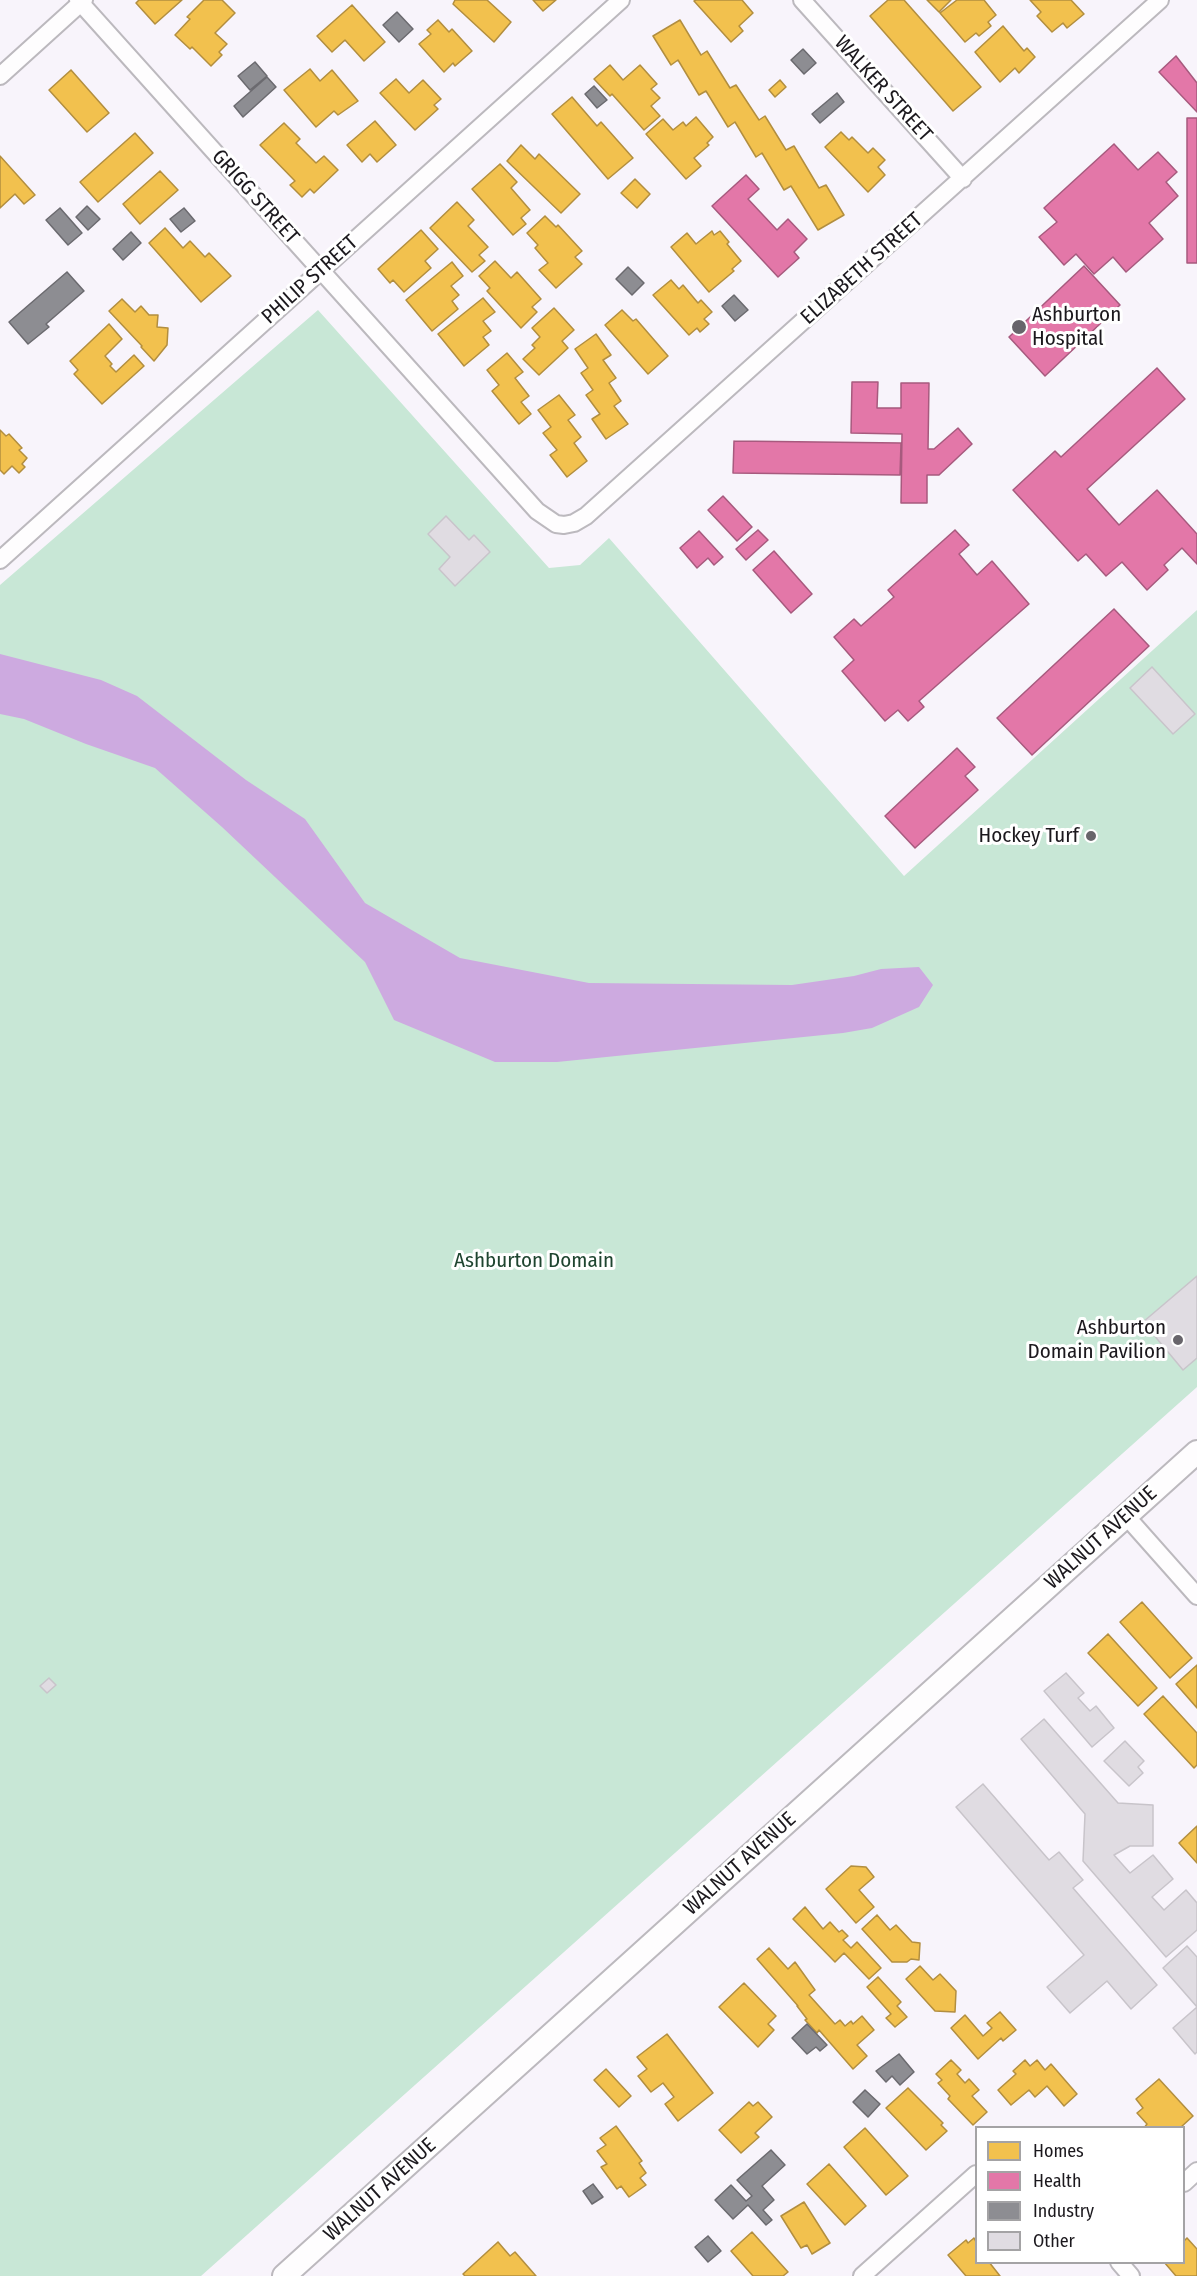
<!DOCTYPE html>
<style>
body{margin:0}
#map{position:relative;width:1197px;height:2276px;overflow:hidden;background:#f8f4fb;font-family:"Fira Sans Condensed",sans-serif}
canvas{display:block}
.legend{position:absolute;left:975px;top:2126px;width:210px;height:138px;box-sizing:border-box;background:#fff;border:2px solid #a4a3a5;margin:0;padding:8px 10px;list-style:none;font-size:18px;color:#1b181d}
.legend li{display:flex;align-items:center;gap:12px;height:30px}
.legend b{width:30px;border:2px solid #a4a3a5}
</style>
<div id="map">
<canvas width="1197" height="2276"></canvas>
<ul class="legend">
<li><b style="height:16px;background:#f2c14e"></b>Homes</li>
<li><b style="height:16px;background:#e377a8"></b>Health</li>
<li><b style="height:16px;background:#8d8d92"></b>Industry</li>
<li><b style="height:16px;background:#e0dce2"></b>Other</li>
</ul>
</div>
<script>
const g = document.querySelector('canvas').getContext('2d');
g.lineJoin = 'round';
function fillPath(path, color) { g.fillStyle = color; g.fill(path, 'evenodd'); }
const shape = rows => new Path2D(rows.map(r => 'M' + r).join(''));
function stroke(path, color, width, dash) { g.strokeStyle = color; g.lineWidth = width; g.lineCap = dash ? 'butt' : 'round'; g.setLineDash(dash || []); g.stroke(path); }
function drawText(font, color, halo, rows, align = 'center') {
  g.font = font + ' "Fira Sans Condensed",sans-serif'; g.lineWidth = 6; g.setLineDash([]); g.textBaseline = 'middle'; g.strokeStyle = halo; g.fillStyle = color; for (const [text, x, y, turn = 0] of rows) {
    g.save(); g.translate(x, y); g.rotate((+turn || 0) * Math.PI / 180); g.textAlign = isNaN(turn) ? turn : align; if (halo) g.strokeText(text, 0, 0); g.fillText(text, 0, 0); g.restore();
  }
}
const green = shape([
 [318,310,549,568,580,565,609,538,904,876,1197,610,1197,1387,201,2276,0,2276,0,585]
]);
const water = shape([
 [0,654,101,680,137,696,246,780,305,819,365,903,460,958,589,983,792,985,854,976,881,969,919,967,933,985,919,1007,872,1028,843,1033,557,1062,495,1062,394,1020,365,962,222,827,155,768,86,744,24,719,0,714]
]);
const homes = shape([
 [139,0,182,0,155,24,136,3,139,0],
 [204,0,222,0,235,13,215,33,227,44,219,52,222,55,211,66,192,47,190,49,175,35,190,19,187,17,204,0],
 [455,0,487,0,511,22,494,42,453,4,455,0],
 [533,0,556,0,543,11,533,0],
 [696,0,742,0,753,13,739,26,743,31,731,42,694,1,696,0],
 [888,0,904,0,981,87,953,111,870,16,888,0],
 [927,0,951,0,939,12,927,0],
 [957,0,984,0,996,15,988,22,991,26,979,36,976,33,965,42,940,13,957,0],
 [1030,0,1071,0,1084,14,1067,28,1063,23,1052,32,1037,16,1041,12,1030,0],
 [352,5,385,42,364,61,345,40,332,52,317,36,352,5],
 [438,20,449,32,452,29,472,51,455,66,453,63,444,72,419,44,431,34,427,30,438,20],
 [680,20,701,55,707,51,730,88,736,85,759,120,765,116,786,150,794,146,819,188,826,185,844,215,818,230,791,186,784,190,762,153,756,157,735,122,728,127,706,91,699,95,678,60,671,65,653,36,680,20],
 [1003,26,1024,51,1027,48,1035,57,1019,73,1015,68,1000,82,975,52,1003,26],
 [610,65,623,80,640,65,657,84,651,89,660,98,651,106,660,116,644,130,612,94,610,96,594,79,610,65],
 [310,69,320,81,332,70,358,101,338,115,334,111,316,127,284,90,310,69],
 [71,70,109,113,87,132,49,90,71,70],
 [396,79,409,93,423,80,441,99,434,105,438,109,415,130,380,93,396,79],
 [780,80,786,87,775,97,769,90,780,80],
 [572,97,597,126,601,122,633,158,608,179,552,114,572,97],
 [696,117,713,137,707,143,709,145,694,158,701,166,686,179,646,134,663,119,673,130,683,122,686,126,696,117],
 [375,121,396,145,377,162,370,154,362,162,347,145,375,121],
 [284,123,300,139,296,143,316,163,324,156,338,170,314,193,310,189,302,197,290,185,295,181,260,145,284,123],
 [841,132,849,140,852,137,868,153,873,148,885,160,878,167,885,175,868,192,825,147,841,132],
 [135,133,153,153,98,202,80,182,135,133],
 [521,145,535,159,539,154,580,194,561,213,507,161,521,145],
 [0,156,35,195,24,204,15,194,0,208,0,156],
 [500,164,517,182,511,188,530,210,521,218,526,224,513,235,472,189,500,164],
 [160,171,178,190,140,224,123,204,160,171],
 [635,179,650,194,637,208,621,193,635,179],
 [457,202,474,220,468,226,488,247,479,255,485,261,472,272,430,228,457,202],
 [545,216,556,227,558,225,582,251,575,257,582,264,556,288,539,270,548,263,535,248,538,245,527,233,545,216],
 [165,228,183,248,190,241,205,257,209,253,231,276,201,302,149,243,165,228],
 [421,230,438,249,425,261,431,268,404,292,393,280,390,283,378,269,421,230],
 [712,231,714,235,720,231,729,242,727,244,741,261,732,269,734,271,709,292,671,247,687,233,696,244,712,231],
 [495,261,511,278,517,272,541,299,532,307,537,312,521,328,487,291,490,288,479,276,495,261],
 [452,262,463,276,451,286,459,295,452,301,458,309,432,331,406,300,452,262],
 [671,280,679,289,683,285,698,303,701,300,712,312,704,319,709,324,700,332,697,328,689,335,653,295,671,280],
 [483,298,495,312,483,321,491,331,483,337,489,345,464,366,438,334,483,298],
 [122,299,135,312,141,306,149,315,158,315,157,327,168,328,167,345,154,361,141,347,142,346,109,311,122,299],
 [554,308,574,330,562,341,568,348,539,375,523,359,535,348,532,345,540,337,532,328,554,308],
 [622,310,633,321,636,319,668,356,648,374,605,325,622,310],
 [109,324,122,339,105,356,112,364,110,366,116,372,134,355,144,366,102,404,74,374,78,370,70,361,109,324],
 [596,334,611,355,603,360,616,378,609,383,621,401,614,406,628,424,606,439,592,419,600,414,586,395,593,390,581,373,588,368,575,349,596,334],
 [507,353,523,372,515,378,529,396,521,402,531,414,519,424,492,391,499,385,487,370,507,353],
 [559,395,575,415,568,420,581,437,574,443,587,461,567,477,550,455,557,450,543,433,551,427,538,410,559,395],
 [0,430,6,436,9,434,22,448,19,450,27,458,22,464,25,467,19,473,12,466,4,474,0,470,0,430],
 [1142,1602,1192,1658,1170,1678,1120,1622,1142,1602],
 [1108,1634,1157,1688,1138,1706,1088,1653,1108,1634],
 [1197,1665,1197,1708,1176,1684,1197,1665],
 [1163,1696,1197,1733,1197,1765,1194,1768,1144,1714,1163,1696],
 [1197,1826,1197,1863,1179,1843,1197,1826],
 [851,1866,866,1867,874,1877,859,1890,874,1907,856,1923,826,1889,851,1866],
 [805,1907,823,1929,830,1922,839,1932,842,1930,848,1936,843,1940,851,1948,857,1942,881,1968,869,1979,844,1953,835,1962,793,1919,805,1907],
 [877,1915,890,1930,896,1925,912,1942,920,1943,919,1960,911,1959,907,1962,892,1962,862,1929,877,1915],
 [769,1948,788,1969,795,1962,815,1990,809,1995,835,2024,840,2020,845,2026,851,2021,853,2024,862,2016,874,2030,857,2045,867,2056,853,2069,819,2030,817,2033,805,2020,807,2019,797,2006,798,2006,757,1959,769,1948],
 [920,1966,933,1980,940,1974,956,1991,955,2012,935,2011,906,1979,920,1966],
 [878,1977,901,2002,897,2006,907,2017,895,2027,886,2018,891,2014,867,1987,878,1977],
 [744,1983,776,2016,768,2024,774,2030,758,2047,719,2007,744,1983],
 [1000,2012,1016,2030,1003,2041,1001,2038,978,2059,951,2028,965,2015,983,2036,992,2028,987,2023,1000,2012],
 [667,2034,713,2093,678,2121,665,2104,674,2097,663,2083,651,2092,638,2076,647,2069,637,2057,667,2034],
 [951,2060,961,2070,957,2074,965,2083,969,2079,979,2090,972,2096,987,2112,973,2125,948,2099,950,2096,938,2083,942,2080,936,2074,951,2060],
 [1025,2060,1030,2066,1037,2060,1045,2070,1051,2064,1077,2094,1064,2106,1047,2086,1035,2097,1029,2090,1011,2105,998,2090,1016,2074,1013,2071,1025,2060],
 [606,2069,631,2096,619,2107,594,2080,606,2069],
 [1159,2079,1193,2116,1180,2128,1144,2128,1147,2124,1137,2113,1143,2108,1136,2099,1159,2079],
 [908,2088,943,2123,941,2125,947,2131,926,2150,886,2108,908,2088],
 [749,2102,753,2106,758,2102,772,2117,755,2133,759,2137,741,2153,719,2130,749,2102],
 [616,2126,642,2161,639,2163,646,2173,640,2178,646,2185,629,2197,621,2186,617,2189,601,2167,607,2164,597,2151,606,2145,600,2138,616,2126],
 [865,2128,908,2176,886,2195,844,2147,865,2128],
 [829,2164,866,2206,845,2225,807,2184,829,2164],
 [804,2202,830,2243,812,2254,807,2245,801,2248,781,2216,804,2202],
 [752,2232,788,2272,783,2276,753,2276,731,2251,752,2232],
 [974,2238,976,2242,976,2262,989,2262,1000,2276,966,2276,948,2255,966,2240,968,2243,974,2238],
 [1187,2238,1197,2249,1197,2276,1176,2276,1164,2262,1184,2262,1184,2241,1187,2238],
 [498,2242,510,2256,515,2252,536,2276,465,2276,463,2274,498,2242]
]);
const health = shape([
 [1176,56,1197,83,1197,112,1159,72,1176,56],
 [1187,118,1197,118,1197,263,1187,263,1187,118],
 [1114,144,1138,170,1158,152,1177,172,1166,182,1178,196,1149,223,1163,239,1126,272,1113,257,1094,274,1076,254,1064,265,1039,237,1057,222,1044,208,1114,144],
 [746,175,759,189,748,199,777,230,788,219,807,239,794,252,799,258,778,277,712,206,746,175],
 [1084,266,1120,305,1045,376,1009,337,1084,266],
 [1157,368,1185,399,1087,489,1119,525,1157,490,1197,534,1197,564,1182,548,1164,565,1168,570,1147,590,1122,562,1106,576,1086,554,1078,561,1013,490,1055,451,1061,457,1157,368],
 [852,382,878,382,877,408,901,408,901,383,929,383,928,449,934,449,958,428,972,444,939,475,927,475,927,503,901,503,902,434,851,433,852,382],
 [734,441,901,443,900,475,733,473,734,441],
 [723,496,752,527,737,541,708,510,723,496],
 [758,530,768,540,746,560,736,549,758,530],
 [955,530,969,545,959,554,977,575,992,561,1029,604,919,701,924,707,908,721,898,710,885,721,842,671,854,660,834,637,854,619,861,626,894,597,888,590,955,530],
 [699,531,723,557,714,565,708,558,697,568,680,548,699,531],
 [774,551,812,594,791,613,753,570,774,551],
 [1114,609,1149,646,1032,755,997,718,1114,609],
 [957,748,975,767,965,776,978,790,915,848,885,816,957,748]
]);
const industry = shape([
 [397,12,413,29,399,42,383,25,397,12],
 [803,49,816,63,804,74,791,60,803,49],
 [255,62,267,76,250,90,238,76,255,62],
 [267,77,276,87,243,117,234,106,267,77],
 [594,86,607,100,597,108,585,94,594,86],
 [837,93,844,102,820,123,812,114,837,93],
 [87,206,100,219,88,230,76,217,87,206],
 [60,208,82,233,68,245,46,220,60,208],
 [184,208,195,221,181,232,170,219,184,208],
 [131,232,141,243,123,260,113,249,131,232],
 [628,267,644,283,632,295,616,279,628,267],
 [67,272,84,291,46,324,49,327,28,344,9,322,67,272],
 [734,295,748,310,735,321,722,306,734,295],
 [807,2024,827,2045,820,2051,816,2047,807,2054,792,2038,807,2024],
 [899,2054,914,2072,900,2085,892,2076,886,2082,876,2071,899,2054],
 [865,2090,880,2104,868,2117,853,2102,865,2090],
 [771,2150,785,2165,762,2186,774,2200,763,2210,772,2220,766,2225,748,2205,733,2219,715,2200,731,2185,746,2201,752,2196,737,2180,771,2150],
 [593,2184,603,2197,592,2204,583,2191,593,2184],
 [708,2236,721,2251,708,2262,695,2247,708,2236]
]);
const building = shape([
 [446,516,469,540,474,535,490,552,455,586,439,569,450,557,428,534,446,516],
 [1152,667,1195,714,1173,734,1130,688,1152,667],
 [1197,1276,1197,1358,1183,1370,1143,1322,1197,1276],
 [1066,1673,1084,1693,1078,1698,1090,1711,1096,1706,1114,1728,1092,1747,1044,1691,1066,1673],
 [49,1678,56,1685,47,1693,40,1686,49,1678],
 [1044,1719,1118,1803,1153,1805,1153,1846,1130,1846,1114,1855,1130,1873,1153,1855,1173,1879,1152,1897,1164,1910,1186,1890,1197,1903,1197,1930,1166,1957,1083,1861,1085,1814,1021,1739,1044,1719],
 [1125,1741,1144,1761,1138,1767,1143,1773,1129,1786,1104,1761,1125,1741],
 [983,1784,1049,1860,1059,1852,1083,1880,1073,1888,1157,1985,1131,2009,1107,1981,1070,2013,1047,1987,1084,1955,956,1807,983,1784],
 [1187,1946,1197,1957,1197,2007,1163,1968,1187,1946],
 [1197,2007,1197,2052,1195,2054,1173,2028,1197,2007]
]);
const street = shape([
 [78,0,537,511,556,524,564,525,574,523,586,516,1160,0],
 [802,0,963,179],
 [0,76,84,0],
 [0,560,621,0],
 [1126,1516,1197,1596],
 [1184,2183,1197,2171],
 [1119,2262,1131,2276],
 [862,2276,976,2174]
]);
const secondary = shape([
 [284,2276,1197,1452]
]);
const markers = [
 [1019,327,8,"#68656b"],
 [1091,836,6,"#68656b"],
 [1178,1340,6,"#68656b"]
];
const streetNames = [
 ["WALKER STREET",883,89,48],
 ["GRIGG STREET",255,197,48],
 ["ELIZABETH STREET",862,269,-42],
 ["PHILIP STREET",310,280,-42],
 ["WALNUT AVENUE",1101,1538,-42],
 ["WALNUT AVENUE",740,1864,-42],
 ["WALNUT AVENUE",380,2190,-42]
];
const poiNames = [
 ["Ashburton",1032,315,"left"],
 ["Hospital",1032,339,"left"],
 ["Hockey Turf",1079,836],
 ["Ashburton",1166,1328],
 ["Domain Pavilion",1166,1352]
];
const parkNames = [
 ["Ashburton Domain",534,1261]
];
fillPath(green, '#c8e7d6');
fillPath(water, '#cdaae0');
fillPath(homes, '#f2c14e');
stroke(homes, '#b28e3f', 1.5);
fillPath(health, '#e377a8');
stroke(health, '#a75a7e', 1.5);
fillPath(industry, '#8d8d92');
stroke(industry, '#6b6a6f', 1.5);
fillPath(building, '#e0dce2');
stroke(building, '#c8c4ca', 1.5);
stroke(street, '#bcb9be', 20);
stroke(secondary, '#bcb9be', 26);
stroke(street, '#fefdfe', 16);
stroke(secondary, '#fefdfe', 22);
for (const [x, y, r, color] of markers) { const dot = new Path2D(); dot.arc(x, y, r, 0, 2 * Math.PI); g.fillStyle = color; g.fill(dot); stroke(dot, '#fff', 2); }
drawText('21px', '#1b181d', '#fff', streetNames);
drawText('21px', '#1b181d', '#fff', poiNames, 'right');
drawText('21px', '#1f4530', '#fff', parkNames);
</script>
